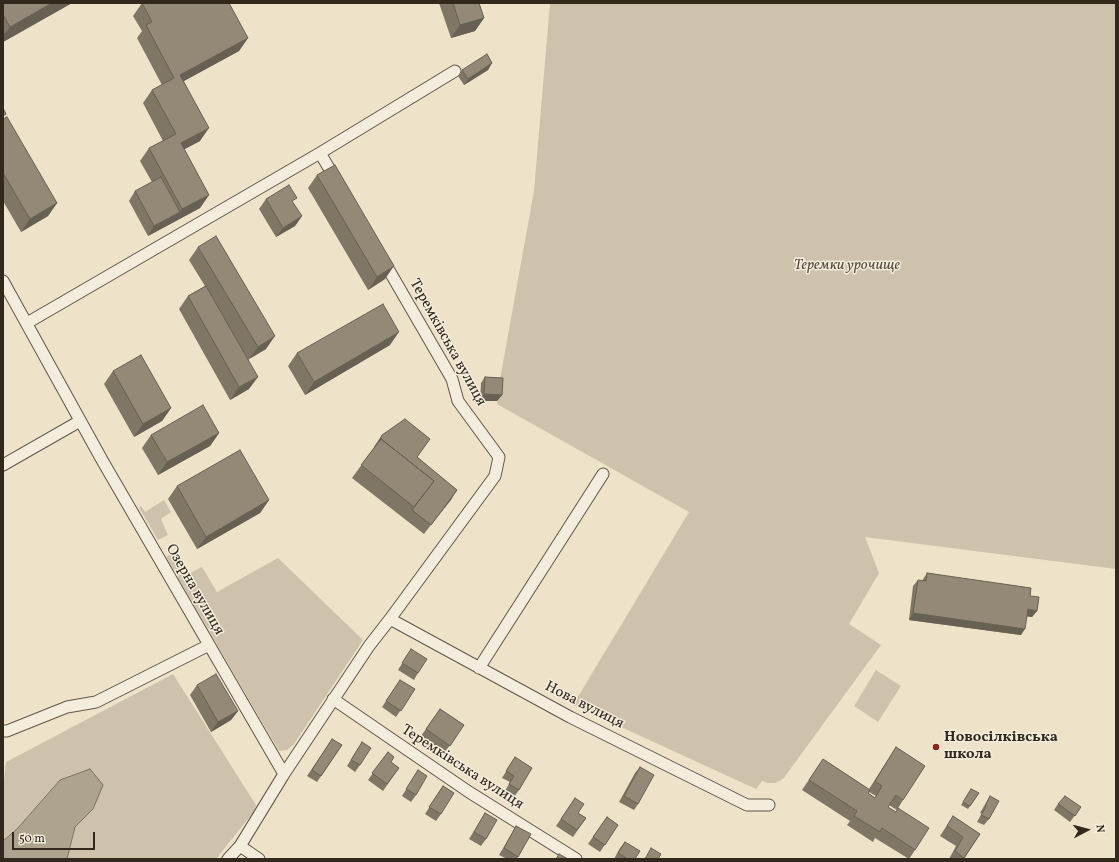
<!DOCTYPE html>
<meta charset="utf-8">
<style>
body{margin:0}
#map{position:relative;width:1119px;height:862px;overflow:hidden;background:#eee2c9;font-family:Vollkorn,serif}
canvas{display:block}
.frame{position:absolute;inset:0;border:4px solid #32281c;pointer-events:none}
.north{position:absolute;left:1067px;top:810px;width:40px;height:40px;-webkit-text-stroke:3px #f4ecdc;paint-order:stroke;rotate:84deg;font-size:11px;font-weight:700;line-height:16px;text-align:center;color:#32281c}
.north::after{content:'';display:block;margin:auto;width:14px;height:18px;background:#32281c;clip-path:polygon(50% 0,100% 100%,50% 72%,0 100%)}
.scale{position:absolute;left:12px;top:832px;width:83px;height:18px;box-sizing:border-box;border:2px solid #32281c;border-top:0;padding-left:5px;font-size:12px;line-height:14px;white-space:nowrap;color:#32281c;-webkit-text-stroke:3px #f4ecdc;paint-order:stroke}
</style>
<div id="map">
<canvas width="1119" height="862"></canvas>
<div class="frame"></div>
<div class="north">N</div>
<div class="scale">50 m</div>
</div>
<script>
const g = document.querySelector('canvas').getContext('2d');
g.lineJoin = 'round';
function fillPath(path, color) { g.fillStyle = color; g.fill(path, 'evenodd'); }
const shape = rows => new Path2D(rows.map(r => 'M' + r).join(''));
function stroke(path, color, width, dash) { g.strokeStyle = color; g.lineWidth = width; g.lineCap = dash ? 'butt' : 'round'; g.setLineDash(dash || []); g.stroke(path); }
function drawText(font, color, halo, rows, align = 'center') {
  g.font = font + ' Vollkorn,serif'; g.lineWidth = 3; g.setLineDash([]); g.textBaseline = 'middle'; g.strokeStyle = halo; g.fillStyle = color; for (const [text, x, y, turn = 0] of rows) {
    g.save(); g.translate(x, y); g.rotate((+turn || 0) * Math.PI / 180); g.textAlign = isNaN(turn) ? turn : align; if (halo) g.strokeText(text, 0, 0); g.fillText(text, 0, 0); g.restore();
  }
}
const green = shape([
 [550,3,1116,3,1116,569,865,537,879,573,849,624,881,645,783,779,775,783,768,783,762,781,756,789,573,705,689,512,497,404,499,385,534,191],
 [164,500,171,512,161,519,168,535,158,540,139,508,141,506,145,512],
 [175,551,190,573,202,567,217,592,278,558,363,640,294,744,287,750,279,751,166,557],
 [876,670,901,686,878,722,854,706],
 [173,674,256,805,255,810,216,859,67,859,75,827,93,809,60,780,17,829,3,841,3,790,6,762]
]);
const water = shape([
 [90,769,103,785,93,809,75,827,67,859,3,859,3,841,17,829,60,780,90,769]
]);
const street = shape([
 [320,153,336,180],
 [3,281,102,460,284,774],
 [27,323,320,153,455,71],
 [3,465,80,421],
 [390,619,570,717,747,805,769,805],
 [479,668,603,474],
 [333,699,469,792,576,859],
 [3,731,7,731,67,707,96,702,209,645],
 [240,846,259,859],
 [228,859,240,846,284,774,369,646,390,619,495,476,499,457,458,401,452,379,383,260]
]);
const wall = shape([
 [3,3,72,3,3,42],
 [142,3,248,38,239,51,184,81,200,141,184,149,209,195,200,208,148,236,129,201,135,191,152,182,140,161,149,148,163,141,143,103,152,90,162,85,137,38,142,31,133,16],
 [439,3,479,3,484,18,475,31,451,38],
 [492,63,488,70,464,85,458,76,462,70],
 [3,119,57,203,48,216,21,232,3,201],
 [317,175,385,279,368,290,308,188],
 [266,199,302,216,295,226,276,237,259,209],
 [198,247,266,349,249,359,249,389,230,400,179,309,188,296,205,286,189,260],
 [390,345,305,395,288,366,297,353],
 [113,371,171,408,162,421,134,437,104,384],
 [485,377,502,395,497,401,480,401,481,383],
 [219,433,210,446,158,475,142,448,151,435],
 [382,435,417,457,457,490,424,534,352,478,373,449,375,445],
 [177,486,269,500,260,513,197,549,168,499],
 [927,573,1030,596,1037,611,1032,617,1027,616,1021,635,909,620,913,586,918,580,922,581],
 [411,649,418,673,414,680,398,670],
 [400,680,415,689,396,717,382,707],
 [197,685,238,711,231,720,211,732,190,695],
 [440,709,464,725,445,752,421,736],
 [332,739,342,745,317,782,307,776],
 [362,742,360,765,355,772,347,766],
 [896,747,903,800,897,810,889,805,888,807,915,850,909,859,875,838,873,842,847,825,850,821,802,790,823,759,869,789],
 [869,792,876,796,875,798,868,793],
 [388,752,391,762,399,768,383,791,368,780],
 [515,757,519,790,514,797,505,791,510,782,502,778],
 [640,767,638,804,634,810,619,802,635,773],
 [418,770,416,795,411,802,402,796],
 [443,786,441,814,436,821,425,814],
 [971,789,979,793,968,809,961,805],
 [990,796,989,819,984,825,977,822,982,813,980,813],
 [575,798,578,813,586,818,573,837,556,826],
 [1058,804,1081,807,1070,822,1054,810],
 [485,813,486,839,481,846,469,839],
 [953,816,980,834,964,859,949,859,956,846,940,836],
 [607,817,618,825,600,852,588,844],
 [516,826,518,857,516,859,507,859,499,855,512,833],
 [625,842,635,859,614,859,620,848]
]);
const shadedWall = shape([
 [52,3,72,3,3,42,3,36,10,27],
 [484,18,475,31,451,38,460,25],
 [248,38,239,51,171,88,180,75],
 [492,63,488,70,464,85,468,79],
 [209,128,200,141,172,156,181,143],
 [209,195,200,208,148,236,154,226,180,212,182,209],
 [57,203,48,216,21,232,30,219],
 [302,216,295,226,276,237,283,228],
 [394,266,385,279,368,290,377,277],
 [399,332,390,345,305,395,314,382],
 [275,336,266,349,249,359,258,347],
 [258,377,249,389,230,400,239,387],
 [484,394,502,395,497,401,480,401],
 [171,408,162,421,134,437,143,424],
 [219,433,210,446,158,475,167,462],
 [457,490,451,500,424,534,431,525],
 [269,500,260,513,197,549,206,537],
 [1028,609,1037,611,1032,617,1023,616],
 [913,613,1025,629,1021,635,909,620],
 [238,711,231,720,211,732,218,722]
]);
const building = shape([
 [3,3,52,3,10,27,3,15,3,3],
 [142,3,229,3,248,38,180,75,209,128,181,143,209,195,182,209,149,148,176,134,152,90,174,78,146,25,152,22,142,3],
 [453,3,479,3,484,18,460,25,453,3],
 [487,54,492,63,468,79,462,70,487,54],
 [3,108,6,114,3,116,3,108],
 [7,117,57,203,30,219,3,173,3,119,7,117],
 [335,165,394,266,377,277,317,175,335,165],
 [161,177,180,212,154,226,135,191,161,177],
 [289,185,297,198,292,201,302,216,283,228,266,199,289,185],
 [216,236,275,336,258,347,198,247,216,236],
 [206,286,258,377,239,387,188,296,206,286],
 [383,304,399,332,314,382,297,353,383,304],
 [141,355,171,408,143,424,113,371,141,355],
 [485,377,503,378,502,395,484,394,485,377],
 [203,405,219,433,167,462,151,435,203,405],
 [405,419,430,439,417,457,457,490,431,525,412,510,434,481,381,439,379,442,382,435,405,419],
 [381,439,434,481,414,507,361,465,381,439],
 [240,450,269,500,206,537,177,486,240,450],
 [927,573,1031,588,1030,596,1039,597,1037,611,1028,609,1025,629,913,613,918,580,926,581,927,573],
 [411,649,427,659,418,673,402,663,411,649],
 [216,674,238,711,218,722,197,685,216,674],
 [400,680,415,689,401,711,386,701,400,680],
 [440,709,464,725,450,746,426,729,440,709],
 [332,739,342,745,321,776,312,770,332,739],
 [362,742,371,748,360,765,351,760,362,742],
 [896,747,925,766,903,800,896,795,888,807,896,812,898,808,929,828,915,850,882,828,880,832,854,816,857,811,809,780,823,759,870,790,868,793,875,798,882,786,875,781,896,747],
 [388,752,394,757,391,762,399,768,387,784,372,773,388,752],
 [515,757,532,768,519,790,509,784,514,776,506,771,515,757],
 [640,767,654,775,638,804,624,796,640,767],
 [418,770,427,776,416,795,406,789,418,770],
 [443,786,454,793,441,814,429,807,443,786],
 [971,789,979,793,970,806,963,802,971,789],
 [990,796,999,801,989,819,981,815,986,807,985,806,990,796],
 [1065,796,1081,807,1075,816,1058,804,1065,796],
 [575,798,584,804,578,813,586,818,577,830,561,819,575,798],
 [485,813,497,820,486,839,474,832,485,813],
 [953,816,980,834,964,858,955,851,963,837,947,826,953,816],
 [607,817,618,825,605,845,593,837,607,817],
 [516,826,531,834,518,857,504,848,516,826],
 [625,842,640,851,635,859,628,859,618,853,625,842],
 [651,848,661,854,658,859,645,859,651,848],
 [559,854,568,859,556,859,559,854]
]);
const markers = [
 [936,747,4,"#8f2418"]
];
const parkNames = [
 ["Теремки урочище",847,266]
];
const streetNames = [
 ["Теремківська вулиця",447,343,61],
 ["Озерна вулиця",194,590,60],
 ["Нова вулиця",584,706,27],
 ["Теремківська вулиця",462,768,33]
];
const poiNames = [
 ["Новосілківська",944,738],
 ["школа",944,755]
];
fillPath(green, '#cec2ac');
fillPath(water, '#aea38e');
stroke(water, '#7c7260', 1);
stroke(street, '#615647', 13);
stroke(street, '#f4ecdc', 11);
fillPath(wall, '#7f7665');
fillPath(shadedWall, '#686053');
fillPath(building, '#948976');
stroke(building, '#686053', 1);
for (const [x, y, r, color] of markers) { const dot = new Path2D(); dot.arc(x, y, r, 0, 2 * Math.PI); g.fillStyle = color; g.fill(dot); stroke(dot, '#f4ecdc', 1.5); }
drawText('italic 15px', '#594e40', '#f4ecdc', parkNames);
drawText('15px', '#32281c', '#f4ecdc', streetNames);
drawText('bold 15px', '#32281c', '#f4ecdc', poiNames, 'left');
</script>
